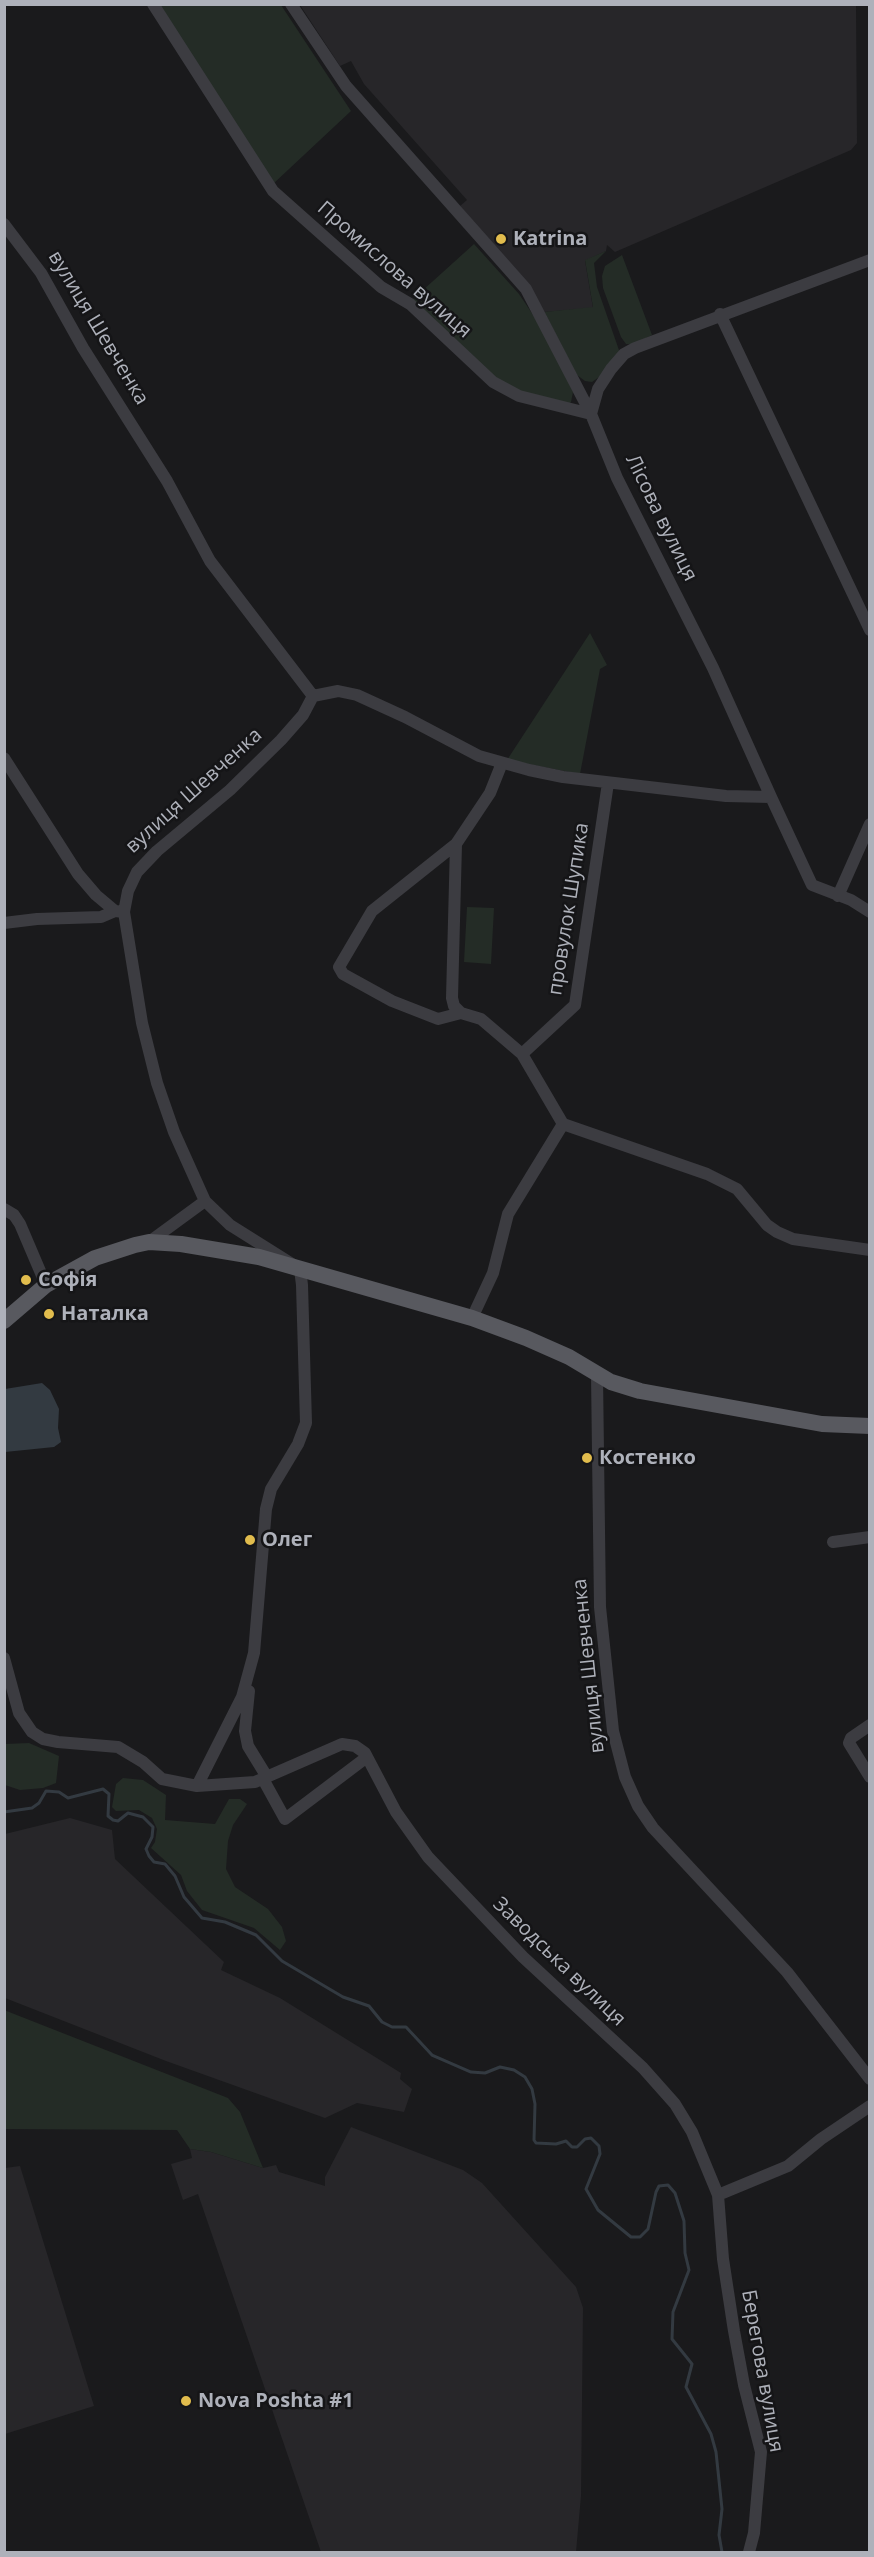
<!DOCTYPE html>
<meta charset="utf-8">
<style>
body{margin:0}
#map{position:relative;width:874px;height:2557px;overflow:hidden;background:#1a1a1c;font-family:"Open Sans",sans-serif}
canvas{display:block}
.frame{position:absolute;inset:0;border:6px solid #aeb1ba;pointer-events:none}
</style>
<div id="map">
<canvas width="874" height="2557"></canvas>
<div class="frame"></div>
</div>
<script>
const g = document.querySelector('canvas').getContext('2d');
g.lineJoin = 'round';
function fillPath(path, color) { g.fillStyle = color; g.fill(path, 'evenodd'); }
const shape = rows => new Path2D(rows.map(r => 'M' + r).join(''));
function stroke(path, color, width, dash) { g.strokeStyle = color; g.lineWidth = width; g.lineCap = dash ? 'butt' : 'round'; g.setLineDash(dash || []); g.stroke(path); }
function drawText(font, color, halo, rows, align = 'center') {
  g.font = font + ' "Open Sans",sans-serif'; g.lineWidth = 5; g.setLineDash([]); g.textBaseline = 'middle'; g.strokeStyle = halo; g.fillStyle = color; for (const [text, x, y, turn = 0] of rows) {
    g.save(); g.translate(x, y); g.rotate((+turn || 0) * Math.PI / 180); g.textAlign = isNaN(turn) ? turn : align; if (halo) g.strokeText(text, 0, 0); g.fillText(text, 0, 0); g.restore();
  }
}
const built = shape([
 [300,5,856,5,857,143,851,150,615,252,607,245,606,251,585,261,593,308,544,312,460,206,467,200,364,84,351,61,340,66],
 [70,1818,112,1830,115,1859,224,1962,221,1970,280,1998,401,2073,400,2079,412,2089,404,2112,357,2103,325,2118,166,2061,5,1998,5,1834],
 [351,2127,463,2170,482,2183,576,2287,583,2308,581,2496,576,2552,321,2552,198,2194,183,2200,171,2164,192,2158,190,2149,211,2152,263,2168,276,2165,279,2172,325,2186,325,2177],
 [20,2166,94,2406,5,2434,5,2168]
]);
const green = shape([
 [155,5,281,5,351,111,273,184],
 [474,244,519,294,546,334,573,392,571,402,567,406,504,386,412,300],
 [606,251,594,263,597,287,620,353,599,377,592,382,585,381,577,375,544,312,593,307,585,260],
 [622,255,652,335,634,344,626,344,621,337,603,288,602,276,605,266],
 [590,633,607,665,600,669,580,774,507,760],
 [467,907,494,908,491,964,464,962],
 [29,1743,59,1756,56,1783,43,1788,20,1790,5,1785,5,1744],
 [123,1778,143,1780,166,1795,165,1820,215,1824,229,1799,240,1799,247,1804,233,1825,228,1841,226,1869,235,1887,268,1909,282,1927,286,1941,280,1950,254,1928,202,1910,187,1891,181,1875,151,1848,155,1842,157,1829,152,1818,139,1810,116,1811,112,1807,116,1784],
 [4,2010,228,2098,240,2112,263,2168,211,2152,190,2149,177,2130,5,2129]
]);
const water = shape([
 [42,1383,50,1390,59,1409,58,1428,61,1442,54,1447,5,1452,5,1389]
]);
const stream = shape([
 [4,1812,32,1808,39,1803,46,1791,59,1792,68,1798,103,1789,109,1794,108,1816,113,1820,118,1821,128,1813,143,1817,153,1827,152,1837,146,1849,149,1856,154,1862,165,1864,175,1876,184,1897,202,1918,225,1922,256,1935,282,1961,343,1997,369,2006,382,2022,392,2027,406,2027,432,2055,471,2072,485,2073,500,2067,514,2070,525,2077,532,2089,535,2104,534,2140,536,2143,556,2144,566,2141,572,2147,577,2147,585,2139,591,2138,599,2146,600,2154,586,2189,598,2210,631,2237,640,2237,648,2229,656,2192,659,2186,668,2185,675,2193,684,2221,685,2253,689,2270,673,2312,672,2339,692,2364,686,2387,711,2434,716,2452,722,2509,719,2535,722,2552]
]);
const minor = shape([
 [153,4,273,191,381,287,410,304,493,382,519,396,591,414,526,289,346,86,291,4],
 [4,224,41,273,83,348,167,481,210,561,313,696,303,715,281,740,230,790,157,851,137,872,128,891,124,912,142,1023,157,1083,174,1132,205,1201,230,1225,300,1269,302,1285,306,1423,298,1444,271,1489,266,1509,254,1653,242,1697,197,1786],
 [720,314,870,630],
 [313,696,338,691,357,695,405,717,479,756,529,770,563,777,726,796,771,797,812,885,851,900,870,912],
 [4,758,78,874,96,895,115,911,124,912],
 [502,763,490,793,456,844,452,998,454,1006,461,1013,481,1019,522,1054,563,1124],
 [771,797,713,668,617,478,591,414,598,389,611,369,624,354,635,348,870,260],
 [456,844,372,911,339,967,343,974,392,1001,438,1019,461,1013],
 [838,896,870,824],
 [4,923,37,919,101,917,115,911],
 [522,1054,575,1005,608,783],
 [563,1124,707,1174,737,1189,767,1225,777,1232,793,1239,870,1250],
 [4,1209,14,1215,20,1224,46,1285],
 [149,1242,205,1201],
 [472,1318,493,1273,508,1214,563,1124],
 [597,1375,600,1607,613,1731,625,1777,638,1806,653,1828,787,1972,870,2079],
 [833,1542,870,1537],
 [4,1658,19,1713,32,1732,43,1739,58,1742,118,1747,143,1762,162,1779,197,1786,255,1782,342,1744,355,1746,365,1753,396,1812,428,1857,523,1957,643,2068,675,2104,692,2132,718,2195,723,2259,734,2331,744,2385,761,2452,754,2533,749,2552],
 [249,1691,245,1731,248,1746,267,1777],
 [870,1725,851,1738,849,1743,870,1777],
 [263,1779,285,1819,367,1757],
 [718,2195,788,2166,821,2139,870,2106]
]);
const major = shape([
 [4,1321,46,1285,95,1258,135,1245,149,1242,181,1244,259,1257,472,1318,526,1338,569,1357,611,1382,640,1391,822,1424,870,1426]
]);
const markers = [
 [501,239,6,"#e1bc4d"],
 [26,1280,6,"#e1bc4d"],
 [49,1314,6,"#e1bc4d"],
 [587,1458,6,"#e1bc4d"],
 [250,1540,6,"#e1bc4d"],
 [186,2401,6,"#e1bc4d"]
];
const poiNames = [
 ["Katrina",513,239],
 ["Софія",38,1280],
 ["Наталка",61,1314],
 ["Костенко",599,1458],
 ["Олег",262,1540],
 ["Nova Poshta #1",198,2401]
];
const streetNames = [
 ["Промислова вулиця",394,270,41],
 ["вулиця Шевченка",98,328,59],
 ["Лісова вулиця",661,518,64],
 ["вулиця Шевченка",194,791,-42],
 ["провулок Шупика",569,909,-81],
 ["вулиця Шевченка",589,1666,-96],
 ["Заводська вулиця",559,1962,44],
 ["Берегова вулиця",762,2371,80]
];
fillPath(built, '#272629');
fillPath(green, '#242c26');
fillPath(water, '#333a41');
stroke(stream, '#333a41', 3);
stroke(minor, '#3c3c41', 12);
stroke(major, '#58595f', 16);
for (const [x, y, r, color] of markers) { const dot = new Path2D(); dot.arc(x, y, r, 0, 2 * Math.PI); g.fillStyle = color; g.fill(dot); stroke(dot, '#151517', 2); }
drawText('bold 20px', '#aeb1ba', '#151517', poiNames, 'left');
drawText('20px', '#aeb1ba', '#151517', streetNames);
</script>
